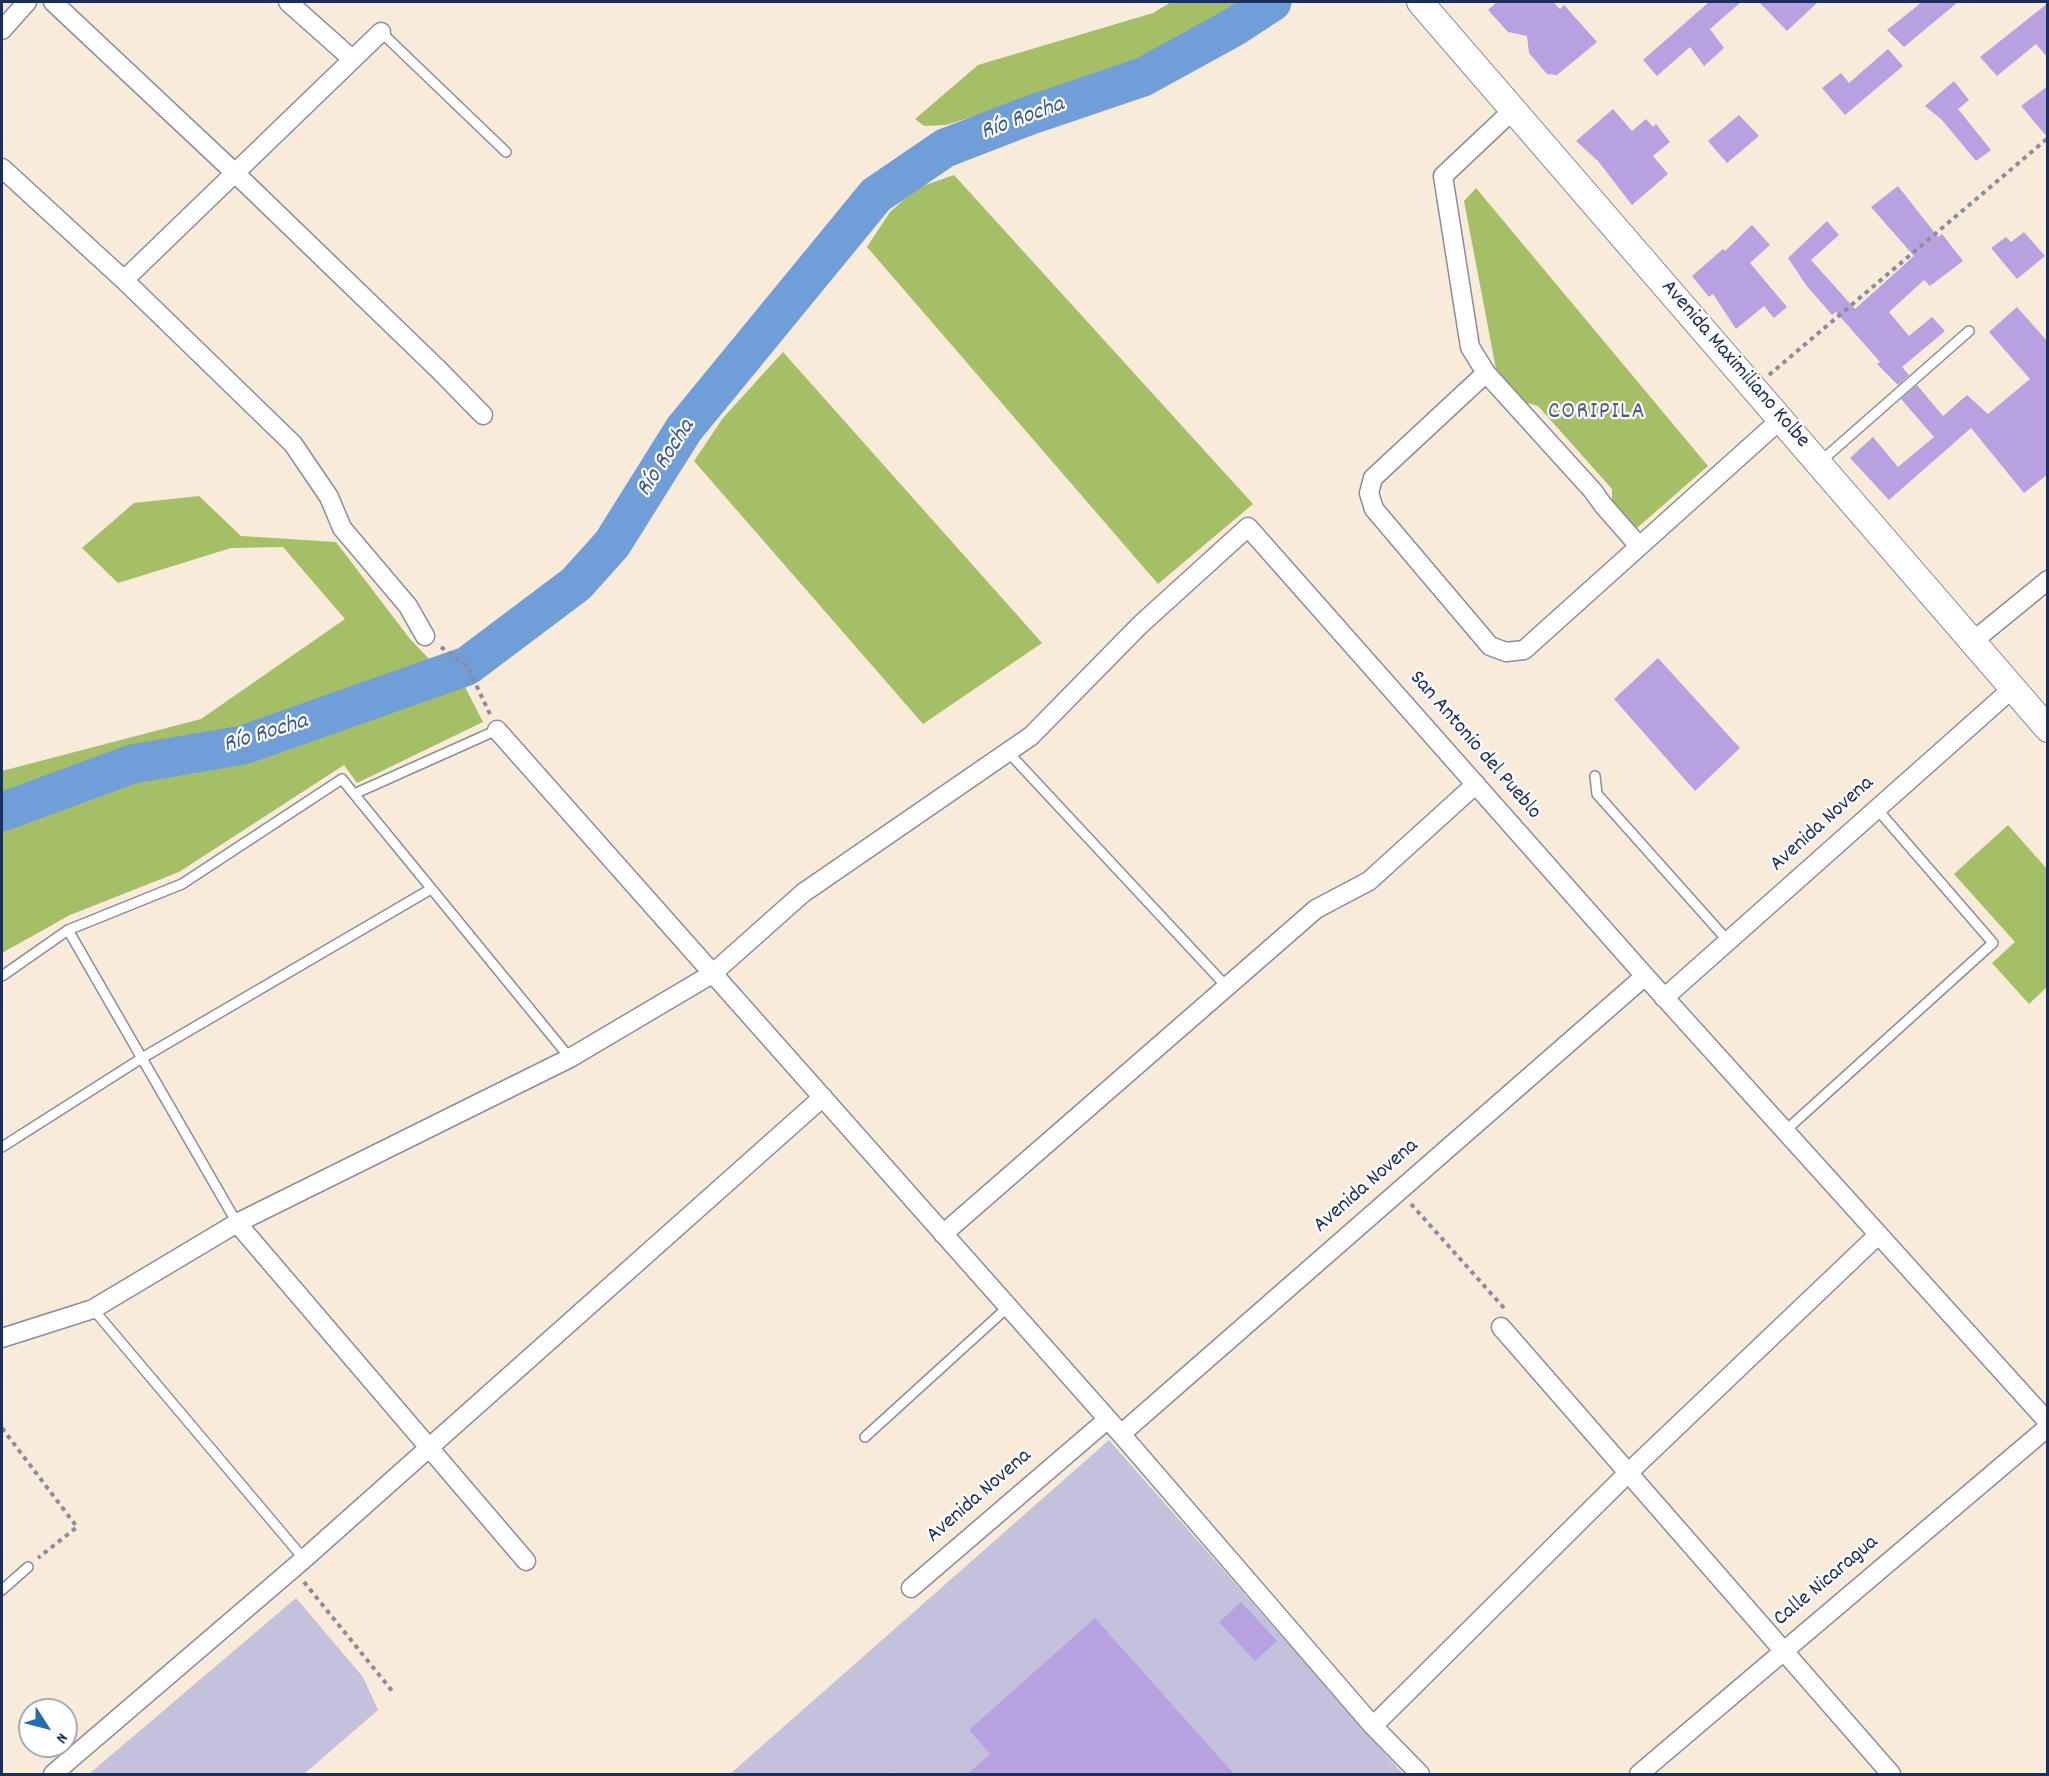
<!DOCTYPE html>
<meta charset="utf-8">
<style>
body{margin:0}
#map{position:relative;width:2049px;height:1776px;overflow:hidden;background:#f9ebda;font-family:Dekko,sans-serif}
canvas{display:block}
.frame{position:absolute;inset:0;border:3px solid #1b2f5e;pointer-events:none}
.north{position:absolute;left:18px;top:1698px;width:60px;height:60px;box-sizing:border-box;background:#fff;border:2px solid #a4acbf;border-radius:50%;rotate:126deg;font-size:16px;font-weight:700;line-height:24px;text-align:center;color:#1b2f5e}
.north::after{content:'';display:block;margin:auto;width:21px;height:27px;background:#1f6fb2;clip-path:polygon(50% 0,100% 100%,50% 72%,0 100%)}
</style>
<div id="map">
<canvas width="2049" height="1776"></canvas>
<div class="frame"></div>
<div class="north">N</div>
</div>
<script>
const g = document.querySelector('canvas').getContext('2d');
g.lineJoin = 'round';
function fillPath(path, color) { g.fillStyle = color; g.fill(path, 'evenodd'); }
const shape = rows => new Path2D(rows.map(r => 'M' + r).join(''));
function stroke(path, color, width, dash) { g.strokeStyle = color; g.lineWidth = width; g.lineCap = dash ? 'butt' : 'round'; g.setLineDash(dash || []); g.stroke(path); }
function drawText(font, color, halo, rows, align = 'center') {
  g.font = font + ' Dekko,sans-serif'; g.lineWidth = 4.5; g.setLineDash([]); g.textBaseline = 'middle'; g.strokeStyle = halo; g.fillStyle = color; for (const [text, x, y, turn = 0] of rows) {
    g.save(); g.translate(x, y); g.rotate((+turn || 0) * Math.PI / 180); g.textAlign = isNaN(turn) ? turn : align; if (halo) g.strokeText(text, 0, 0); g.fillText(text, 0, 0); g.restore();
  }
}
const industrial = shape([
 [1109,1440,1403,1774,897,1774,894,1772,891,1774,730,1774],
 [296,1598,363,1677,378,1710,304,1774,89,1774]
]);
const green = shape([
 [1171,2,1242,2,1138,64,946,125,924,126,915,119,978,65,1153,13],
 [954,175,1253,504,1158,584,867,247,890,212,917,188],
 [1476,188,1708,466,1637,528,1612,501,1612,489,1538,406,1524,402,1496,369,1464,201],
 [783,352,1042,643,923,724,694,461,723,418],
 [199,496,241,536,336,542,410,639,430,660,315,703,210,738,137,747,2,796,2,771,201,719,345,619,283,547,231,548,118,583,82,548,134,503],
 [462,681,483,722,357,783,344,765,179,872,70,915,2,953,2,825,130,774,233,760],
 [2008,825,2047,869,2047,987,2029,1004,1992,963,2015,942,1954,874]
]);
const river = shape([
 [2,812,132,764,243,745,467,666,576,584,612,544,684,429,876,195,945,148,1028,116,1143,77,1234,27,1272,2]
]);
const building = shape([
 [1497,2,1553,2,1560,9,1564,5,1597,42,1557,75,1547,74,1529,53,1527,36,1508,32,1488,10],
 [1709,2,1741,2,1710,29,1724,48,1704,66,1690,47,1657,76,1643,60],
 [1759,2,1818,2,1787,31],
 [1922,2,1958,2,1904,47,1887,30],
 [2048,3,2048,58,2036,44,1997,76,1980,57],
 [1888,49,1903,66,1845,115,1822,88,1841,73,1849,83],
 [1954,81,1969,100,1958,109,1991,150,1976,161,1942,120,1925,106],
 [2048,86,2048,138,2021,106],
 [1613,109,1632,131,1646,119,1653,127,1656,124,1670,142,1653,156,1668,174,1632,205,1598,161,1576,141],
 [1739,115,1759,136,1727,163,1708,141],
 [1898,186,1938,237,1942,234,1963,261,1930,286,1924,280,1889,312,1909,336,1932,317,1945,331,1902,367,1909,375,1898,385,1877,364,1880,362,1836,312,1832,315,1806,285,1788,258,1827,221,1839,235,1811,260,1855,309,1914,256,1871,207],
 [1752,225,1770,245,1750,263,1787,307,1774,318,1764,306,1736,329,1713,294,1709,297,1692,276,1723,249,1725,251],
 [2024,232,2045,256,2017,279,1991,248,2006,237,2011,242],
 [2017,307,2048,342,2048,474,2024,493,1971,428,1889,500,1850,458,1873,437,1898,467,1934,437,1901,399,1917,385,1943,416,1967,395,1988,414,2030,379,1989,332],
 [1658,658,1740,748,1695,791,1614,699],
 [1241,1602,1277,1641,1255,1661,1219,1622],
 [1095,1618,1234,1774,968,1774,990,1754,969,1730]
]);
const path = shape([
 [1769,375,2048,138],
 [441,647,467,666,490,714],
 [1411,1204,1504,1308],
 [2,1428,77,1527,38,1558],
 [304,1582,393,1692]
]);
const service = shape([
 [381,32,506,152],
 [1820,462,1969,331],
 [1008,752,1227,987],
 [1595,776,1597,794,1728,941],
 [354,794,570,1058],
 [68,930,237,1223],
 [2,976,68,930,182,884,342,779,354,794,497,730],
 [1785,1131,1993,943,1877,809],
 [2,1147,142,1058,431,889],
 [93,1309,304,1559],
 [865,1437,1008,1307],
 [2,1590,28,1567]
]);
const minor = shape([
 [53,2,234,172,439,370,483,415],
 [288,2,352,59],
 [2,30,27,2],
 [1513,110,1443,176,1470,347,1486,373,1593,491,1603,505,1639,546],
 [2,168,124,280,293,444,329,497,342,528,408,606,425,636],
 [124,280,381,32],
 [1486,373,1373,478,1369,493,1374,509,1490,646,1506,652,1524,650,1780,420],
 [1972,642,2048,580],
 [497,730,1121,1434,1373,1726,1420,1774],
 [1664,998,2013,688],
 [237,1223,526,1561],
 [943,1234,1316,909,1369,881,1476,784],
 [1501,1327,1891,1774],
 [2,1338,93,1309,237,1223,570,1058,712,974,803,893,1031,736,1140,625,1248,527,1645,976,2048,1422],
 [1121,1434,1645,976],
 [911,1588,1108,1419],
 [1373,1726,1628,1473,1878,1235],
 [53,1774,304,1559,823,1097],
 [1639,1774,2048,1427]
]);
const secondary = shape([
 [1420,2,2048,729]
]);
const streetNames = [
 ["Avenida Maximiliano Kolbe",1734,365,49],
 ["San Antonio del Pueblo",1474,746,49],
 ["Avenida Novena",1823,825,-42],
 ["Avenida Novena",1367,1187,-41],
 ["Avenida Novena",980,1497,-41],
 ["Calle Nicaragua",1827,1582,-40]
];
const waterNames = [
 ["Río Rocha",1023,120,-20],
 ["Río Rocha",667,459,-57],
 ["Río Rocha",266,735,-17]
];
const neighbourhoodNames = [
 ["CORIPILA",1597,414]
];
fillPath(industrial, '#c3c1db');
fillPath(green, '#a4bf66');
stroke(river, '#709ed9', 39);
fillPath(building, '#b7a1e0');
stroke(service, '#8a8d9c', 12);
stroke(minor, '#8a8d9c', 21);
stroke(secondary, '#8a8d9c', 28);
stroke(path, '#8a8d9c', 4, [4.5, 4.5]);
stroke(service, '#fff', 9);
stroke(minor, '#fff', 18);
stroke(secondary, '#fff', 26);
drawText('22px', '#1b2f5e', '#fff', streetNames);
drawText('italic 24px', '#3d5b8f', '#fff', waterNames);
g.letterSpacing = '1.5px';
drawText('24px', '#52578c', '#fff', neighbourhoodNames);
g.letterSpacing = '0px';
</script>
